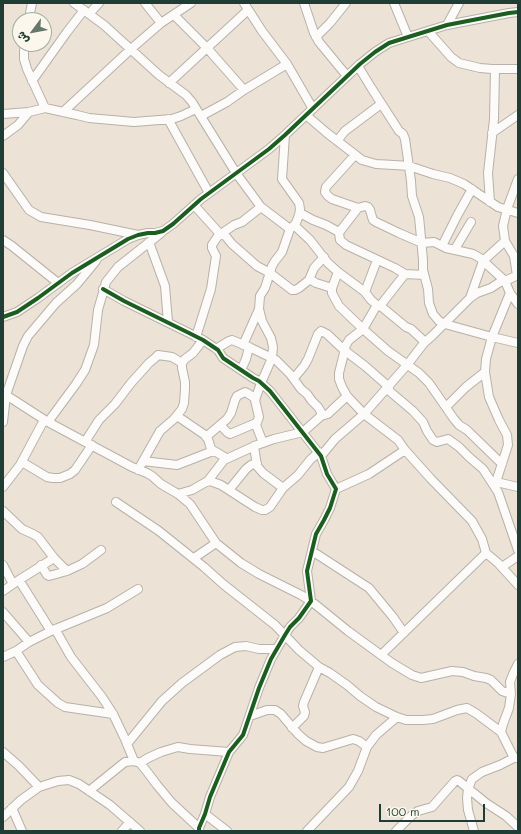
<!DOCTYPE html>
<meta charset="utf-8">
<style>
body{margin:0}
#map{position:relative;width:521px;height:834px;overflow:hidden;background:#ece2d5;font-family:Mali,"Playpen Sans Arabic",sans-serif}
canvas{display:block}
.frame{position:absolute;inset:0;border:4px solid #1f3d34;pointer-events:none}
.north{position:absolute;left:12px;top:12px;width:40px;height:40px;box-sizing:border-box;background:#fbf7ec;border:1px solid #a3ada2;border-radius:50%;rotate:238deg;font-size:11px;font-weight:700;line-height:16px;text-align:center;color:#1f3d34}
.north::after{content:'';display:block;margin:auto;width:14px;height:18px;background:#67776c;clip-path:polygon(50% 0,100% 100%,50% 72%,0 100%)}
.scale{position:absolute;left:379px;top:804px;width:106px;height:18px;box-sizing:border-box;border:2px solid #1f3d34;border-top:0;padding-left:5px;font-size:12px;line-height:14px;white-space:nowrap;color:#1f3d34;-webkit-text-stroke:3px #fbf7ec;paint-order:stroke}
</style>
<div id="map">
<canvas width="521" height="834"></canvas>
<div class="frame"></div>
<div class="north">ش</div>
<div class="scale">100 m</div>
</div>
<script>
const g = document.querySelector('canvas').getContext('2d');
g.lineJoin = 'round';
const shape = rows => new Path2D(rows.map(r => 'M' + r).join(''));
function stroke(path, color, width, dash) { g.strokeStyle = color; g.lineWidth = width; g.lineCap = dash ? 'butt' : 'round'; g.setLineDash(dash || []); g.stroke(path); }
const minor = shape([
 [74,3,104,25,159,75,186,95,192,102,236,173,261,207,290,229],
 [145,3,161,23],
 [244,3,262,31,287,64,313,109],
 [304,3,314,33,319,42,347,76],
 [394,3,408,37],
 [89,14,99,3],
 [174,15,207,48,244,90],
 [30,20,30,13,32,3],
 [447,25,459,3],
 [428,31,451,57,459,63,480,68,492,69,518,69],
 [316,37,330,23,346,3],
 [25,44,24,51,24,59,27,69,45,108],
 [358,66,372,89,399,131,403,134,405,139,411,181,412,196,419,217,420,227,423,260,423,270,428,289,429,303,433,314,439,321,445,324,492,337,518,343],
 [32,81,67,32,84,10],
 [169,83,248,10],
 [63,112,131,49,161,23,191,3],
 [3,114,29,112,45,108,77,115,89,118,134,122,172,119,181,116,196,109],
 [306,115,327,133,362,160,376,164,394,165,409,166,433,174,450,178,464,184,498,207,518,213],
 [201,116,227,102,244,90,287,64],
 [168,119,209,193],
 [492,133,518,115],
 [3,136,18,125,29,112],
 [337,141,345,131,381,104],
 [355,155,326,187,325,192,328,196,332,199,355,207,358,208,365,206,368,207,370,210,372,217,373,220,376,222,399,233,422,243,434,242,446,248,473,254,480,258,505,281,510,293,518,304],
 [3,173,29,210,41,217,90,225,138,235],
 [490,202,488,173,494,119,495,69],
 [194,205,221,235],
 [358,208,341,230,339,233,340,240,346,245,395,268,405,274,424,275],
 [300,213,313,220,326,225,339,232],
 [294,225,310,240,328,263,338,272,365,292,371,300,377,305,383,308,406,327,411,329,425,342],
 [223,233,232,244,257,266,270,273,292,290,295,290,299,288,309,280,314,268,324,257],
 [3,240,12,246,58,283],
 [149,242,165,286,168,322],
 [442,246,457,216,472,189],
 [455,249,471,222],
 [338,272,332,288,332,293,339,306,363,329,388,351,419,373,429,383,454,419,459,425,467,430,502,464],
 [517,276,514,256,505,241,503,226,507,209,518,179],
 [309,280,311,280,316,283,332,288],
 [103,289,124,301,189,333,203,340,218,350,223,358,253,378,259,381,270,391,321,456,327,474,336,489,330,508,324,520,316,534,307,571,311,601,299,618,290,627,285,635,271,659,259,688,243,735,229,752,210,797,205,814,199,828,199,831],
 [365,292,377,260],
 [470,298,483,261,505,241],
 [377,305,363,329,349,340,346,345,339,373,339,379,342,387,347,396,364,414,398,440,405,450,431,479,472,521,482,539,486,553,498,563,518,585],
 [380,306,405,274],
 [259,309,262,321,271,338,273,347,272,358,261,383,255,400,259,417,256,425,263,443],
 [3,317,17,312,38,298,72,273,128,239,138,235,148,233,155,233,163,231,173,224,201,199,269,149,285,135,360,64,375,52,389,43,447,25,509,13,518,12],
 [196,337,211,289,216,256,212,248,212,245,218,236,234,225,242,222,261,207],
 [243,345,259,309,260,296,265,288,272,266,275,261,282,252,290,229,296,223,299,215,300,209,299,203,282,179,285,135],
 [216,349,229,341,232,340,249,347,276,360,290,374,301,389,307,394,312,401,318,407,321,412,321,416],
 [241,370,246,359,249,347],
 [294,378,304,366,308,359,318,334,321,331,327,334,344,350,365,366,389,387],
 [387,389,413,411,423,422,427,431,433,440,437,442,448,439,459,447,469,457,483,469,498,492,518,550],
 [3,392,6,395,48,422,132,467,147,473,152,476,161,484,178,494,190,504,216,543,241,563,259,574,301,595,311,601,348,631,392,663,412,675,421,678,452,671,463,672,474,676,486,678,491,680,502,691,511,694],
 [446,407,466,387,485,372],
 [177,416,205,435,208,439,211,449,226,458],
 [3,422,6,395,23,346,28,336,56,303,77,284,96,261],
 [48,422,76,384,85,370,94,345,98,310,106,282,118,267,161,233],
 [220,425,228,433,230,434,256,423],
 [206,437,227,419,231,413,235,400,237,396,245,392,247,393,255,398],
 [85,442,99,420,115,404,131,383,149,363,155,358,158,355,172,357,182,363],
 [254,446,257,466,263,473,283,488],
 [321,456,335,439,364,414,407,365,424,343,432,336,470,298,477,293,491,288,500,282,505,281,518,275],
 [143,461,177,465,213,451],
 [22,462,47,477,53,478,60,478,70,474,75,470,92,445],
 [138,470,160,431,174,419,182,409,184,403,185,389,185,382,182,368,182,363,185,359,193,353,203,340],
 [492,481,518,487],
 [207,482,224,460,257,445,274,439,303,432,321,416,328,414,332,410,347,396],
 [496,482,508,445,507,435,499,420,489,397,485,372,486,359,492,337,510,293],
 [3,487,20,465,44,420],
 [336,489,369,474,405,450],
 [229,490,246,469,251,465,257,463],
 [178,494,192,490,206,482,210,481,221,485,255,507,262,510,265,510,270,507,283,488,298,475,310,460,319,452],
 [116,502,159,531,204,567,223,584,275,625,299,650,319,667,330,673,347,685,360,696,376,707,397,717,406,720,423,720,433,719,457,710,467,708,477,714,501,732,514,758],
 [3,511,22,529,33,534,38,537,54,558,67,571],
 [312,551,369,588,393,617,404,633],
 [194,558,216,543],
 [3,565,13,584],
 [41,565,47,575,49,576,67,571,82,564,101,550],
 [502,567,518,556],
 [19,580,51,631],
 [3,591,19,580,54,558],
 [3,612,29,642],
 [55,629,71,657,102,697,113,714,125,739,134,761],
 [16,651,38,685,58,703,65,707,113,714],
 [381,655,486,553],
 [3,657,16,651,29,642,51,631,107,608,138,589],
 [250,716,267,710,275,710,281,714,298,734,306,741,317,747,323,748,353,739,359,741,367,747],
 [292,728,304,716,305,712,303,706,304,702,319,667],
 [501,732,503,724,509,708,511,694,510,682,513,674,518,664],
 [127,744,162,701,182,683,220,655,235,647,246,646,259,649,276,649],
 [3,752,19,766,39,787],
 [140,763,148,758,161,752,171,749,178,747,190,749,229,752],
 [89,791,125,762,134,761,140,763,148,773,157,785,172,803,199,828],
 [12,808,22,831],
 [205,814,227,831],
 [3,817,21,800,39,787,58,781,69,780,79,784,110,805,140,831],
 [122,831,130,822],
 [307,831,349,787,358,771,367,747,376,735,397,717],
 [396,831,412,815,418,811,432,807,455,781,457,780,459,781,486,803,506,816,518,827],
 [474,831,468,810,467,798,468,789,472,779,482,772,500,765,514,758,518,758]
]);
const cycleway = shape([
 [103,289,124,301,189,333,203,340,218,350,223,358,253,378,259,381,270,391,321,456,327,474,336,489,330,508,324,520,316,534,307,571,311,601,299,618,290,627,285,635,271,659,259,688,243,735,229,752,210,797,205,814,199,828,199,831],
 [3,317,17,312,38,298,72,273,128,239,138,235,148,233,155,233,163,231,173,224,201,199,269,149,285,135,360,64,375,52,389,43,447,25,509,13,518,12]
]);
stroke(minor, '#b6b2a9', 10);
stroke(minor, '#fcfbf9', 8);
stroke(cycleway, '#1b5e20', 4);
</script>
